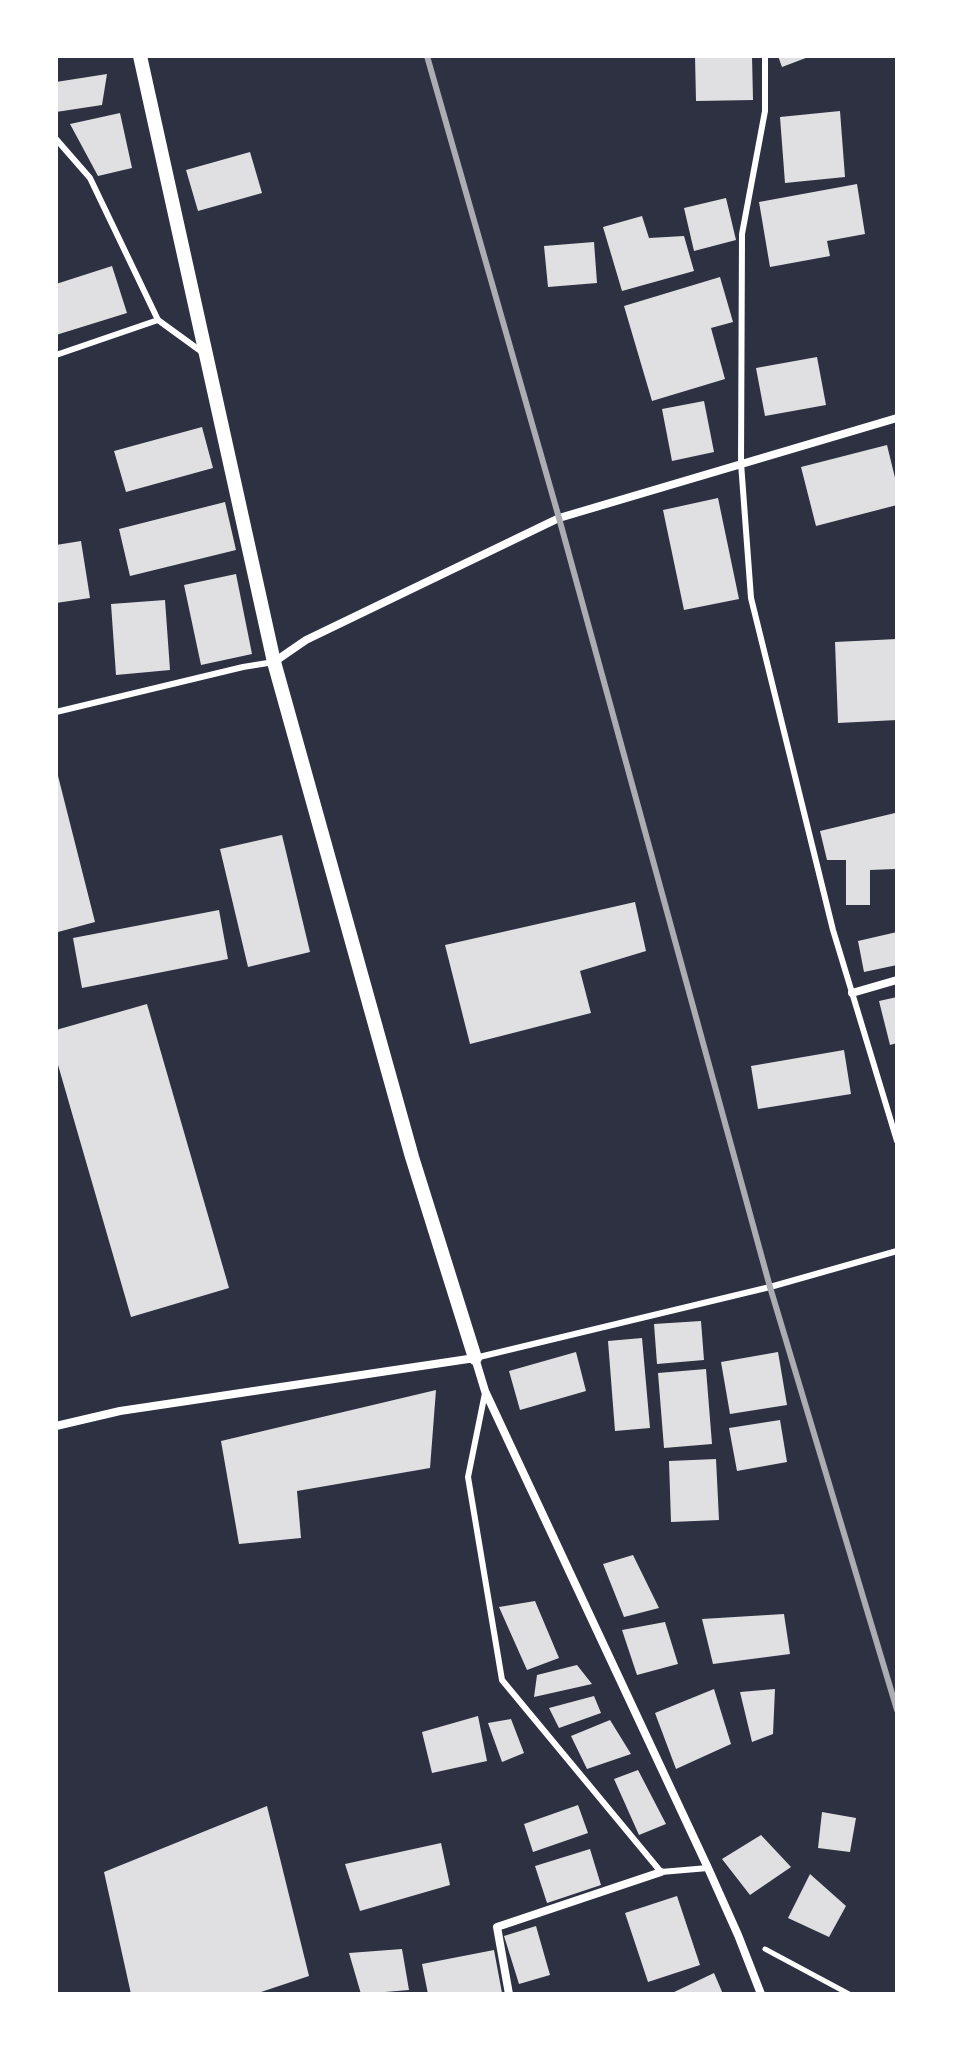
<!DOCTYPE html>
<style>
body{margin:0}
#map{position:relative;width:953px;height:2050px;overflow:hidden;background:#2d3142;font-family:Arial,sans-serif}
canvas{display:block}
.frame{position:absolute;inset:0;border:58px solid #fff;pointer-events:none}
</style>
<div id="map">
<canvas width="953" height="2050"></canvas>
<div class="frame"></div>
</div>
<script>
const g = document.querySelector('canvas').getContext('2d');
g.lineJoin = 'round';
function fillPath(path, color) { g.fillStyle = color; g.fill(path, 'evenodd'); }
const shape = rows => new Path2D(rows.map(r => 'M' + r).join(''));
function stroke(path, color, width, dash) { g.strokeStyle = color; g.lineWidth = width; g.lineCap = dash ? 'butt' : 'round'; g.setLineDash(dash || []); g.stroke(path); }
const building = shape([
 [695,56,752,56,753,100,696,101],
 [778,56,811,56,782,67],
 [107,74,102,105,56,112,56,82],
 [840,111,845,177,785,183,780,117],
 [120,113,132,168,98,176,70,124],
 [250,152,262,193,198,211,186,170],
 [857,184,865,234,827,241,830,256,770,267,759,202],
 [726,198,736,240,694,251,684,208],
 [642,216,649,238,684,236,694,271,622,291,603,227],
 [594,242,597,283,548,287,544,246],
 [112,266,127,313,56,335,56,284],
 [720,277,733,322,711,328,725,379,652,401,624,306],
 [817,357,826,405,765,416,756,368],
 [704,401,714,452,672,461,662,409],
 [202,427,213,468,126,492,114,451],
 [887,445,897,486,897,505,816,526,801,467],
 [718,498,739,599,684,610,663,510],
 [225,502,236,550,130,576,119,529],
 [81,541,90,598,56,603,56,545],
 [236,574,252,654,201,665,184,585],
 [165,600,170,670,116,675,111,604],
 [897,639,897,720,838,723,835,642],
 [56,768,95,922,58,932,56,924],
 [895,813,895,869,870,870,870,905,846,905,846,860,827,860,820,831],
 [282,835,310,952,248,967,220,849],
 [635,902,646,951,580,971,591,1013,470,1044,445,945],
 [219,910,228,959,82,988,73,938],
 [897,932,897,965,864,972,858,941],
 [897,997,897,1043,890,1045,879,1001],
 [147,1004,229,1288,131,1317,56,1058,56,1030],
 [844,1050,851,1094,758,1109,751,1066],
 [701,1321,704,1360,657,1364,654,1324],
 [642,1338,650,1428,615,1431,608,1341],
 [576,1352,586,1391,520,1410,509,1371],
 [778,1352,787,1405,730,1414,721,1362],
 [706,1369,712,1444,664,1448,658,1373],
 [436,1390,430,1468,297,1491,301,1538,239,1544,221,1441],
 [780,1420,787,1462,737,1471,729,1428],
 [716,1459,719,1520,671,1522,669,1461],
 [633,1555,659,1608,624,1617,603,1564],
 [535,1601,559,1658,527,1670,499,1607],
 [784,1614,790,1654,713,1664,702,1619],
 [665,1622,678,1664,637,1675,622,1630],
 [577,1665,592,1684,534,1697,537,1675],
 [714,1689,731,1744,676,1769,655,1713],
 [775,1689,773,1734,752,1742,740,1692],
 [594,1696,601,1713,559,1728,549,1708],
 [478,1716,487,1761,432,1773,422,1732],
 [511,1719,524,1753,502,1762,488,1723],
 [610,1720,631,1754,587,1769,571,1736],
 [638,1770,666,1824,639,1835,614,1779],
 [578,1805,588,1833,533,1852,524,1824],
 [267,1806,309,1976,255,1994,131,1994,104,1872],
 [822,1812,856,1818,850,1852,818,1848],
 [761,1835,791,1867,750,1895,722,1859],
 [441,1843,450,1885,360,1911,345,1864],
 [590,1849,601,1885,547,1903,535,1866],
 [810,1874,846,1906,829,1937,788,1918],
 [677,1896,700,1965,648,1982,625,1913],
 [536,1926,550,1975,519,1984,504,1936],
 [402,1949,409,1990,361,1994,349,1953],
 [494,1950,502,1993,428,1994,422,1964],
 [714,1973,723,1994,670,1994]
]);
const path = shape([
 [765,1949,849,1994]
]);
const service = shape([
 [765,56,765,111,742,234,741,463,751,598,833,930,897,1141],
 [56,139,90,178,158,320,202,352],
 [56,355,158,320],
 [56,712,243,667,274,662],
 [475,1358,770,1287,897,1251],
 [485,1393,468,1477,502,1680,661,1872,708,1868]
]);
const minor = shape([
 [274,662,306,640,559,518,897,418],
 [852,993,897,980],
 [56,1426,120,1411,475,1358,485,1391,708,1868,738,1935,761,1994],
 [509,1994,497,1927,661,1872]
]);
const tertiary = shape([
 [140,56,274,662,412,1157,475,1358]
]);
const rail = shape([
 [427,56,559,518,770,1287,897,1710]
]);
fillPath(building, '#e0e0e3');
stroke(path, '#fff', 5);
stroke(service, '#fff', 6);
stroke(minor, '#fff', 8);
stroke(tertiary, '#fff', 14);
stroke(rail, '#abadb3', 6);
</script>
